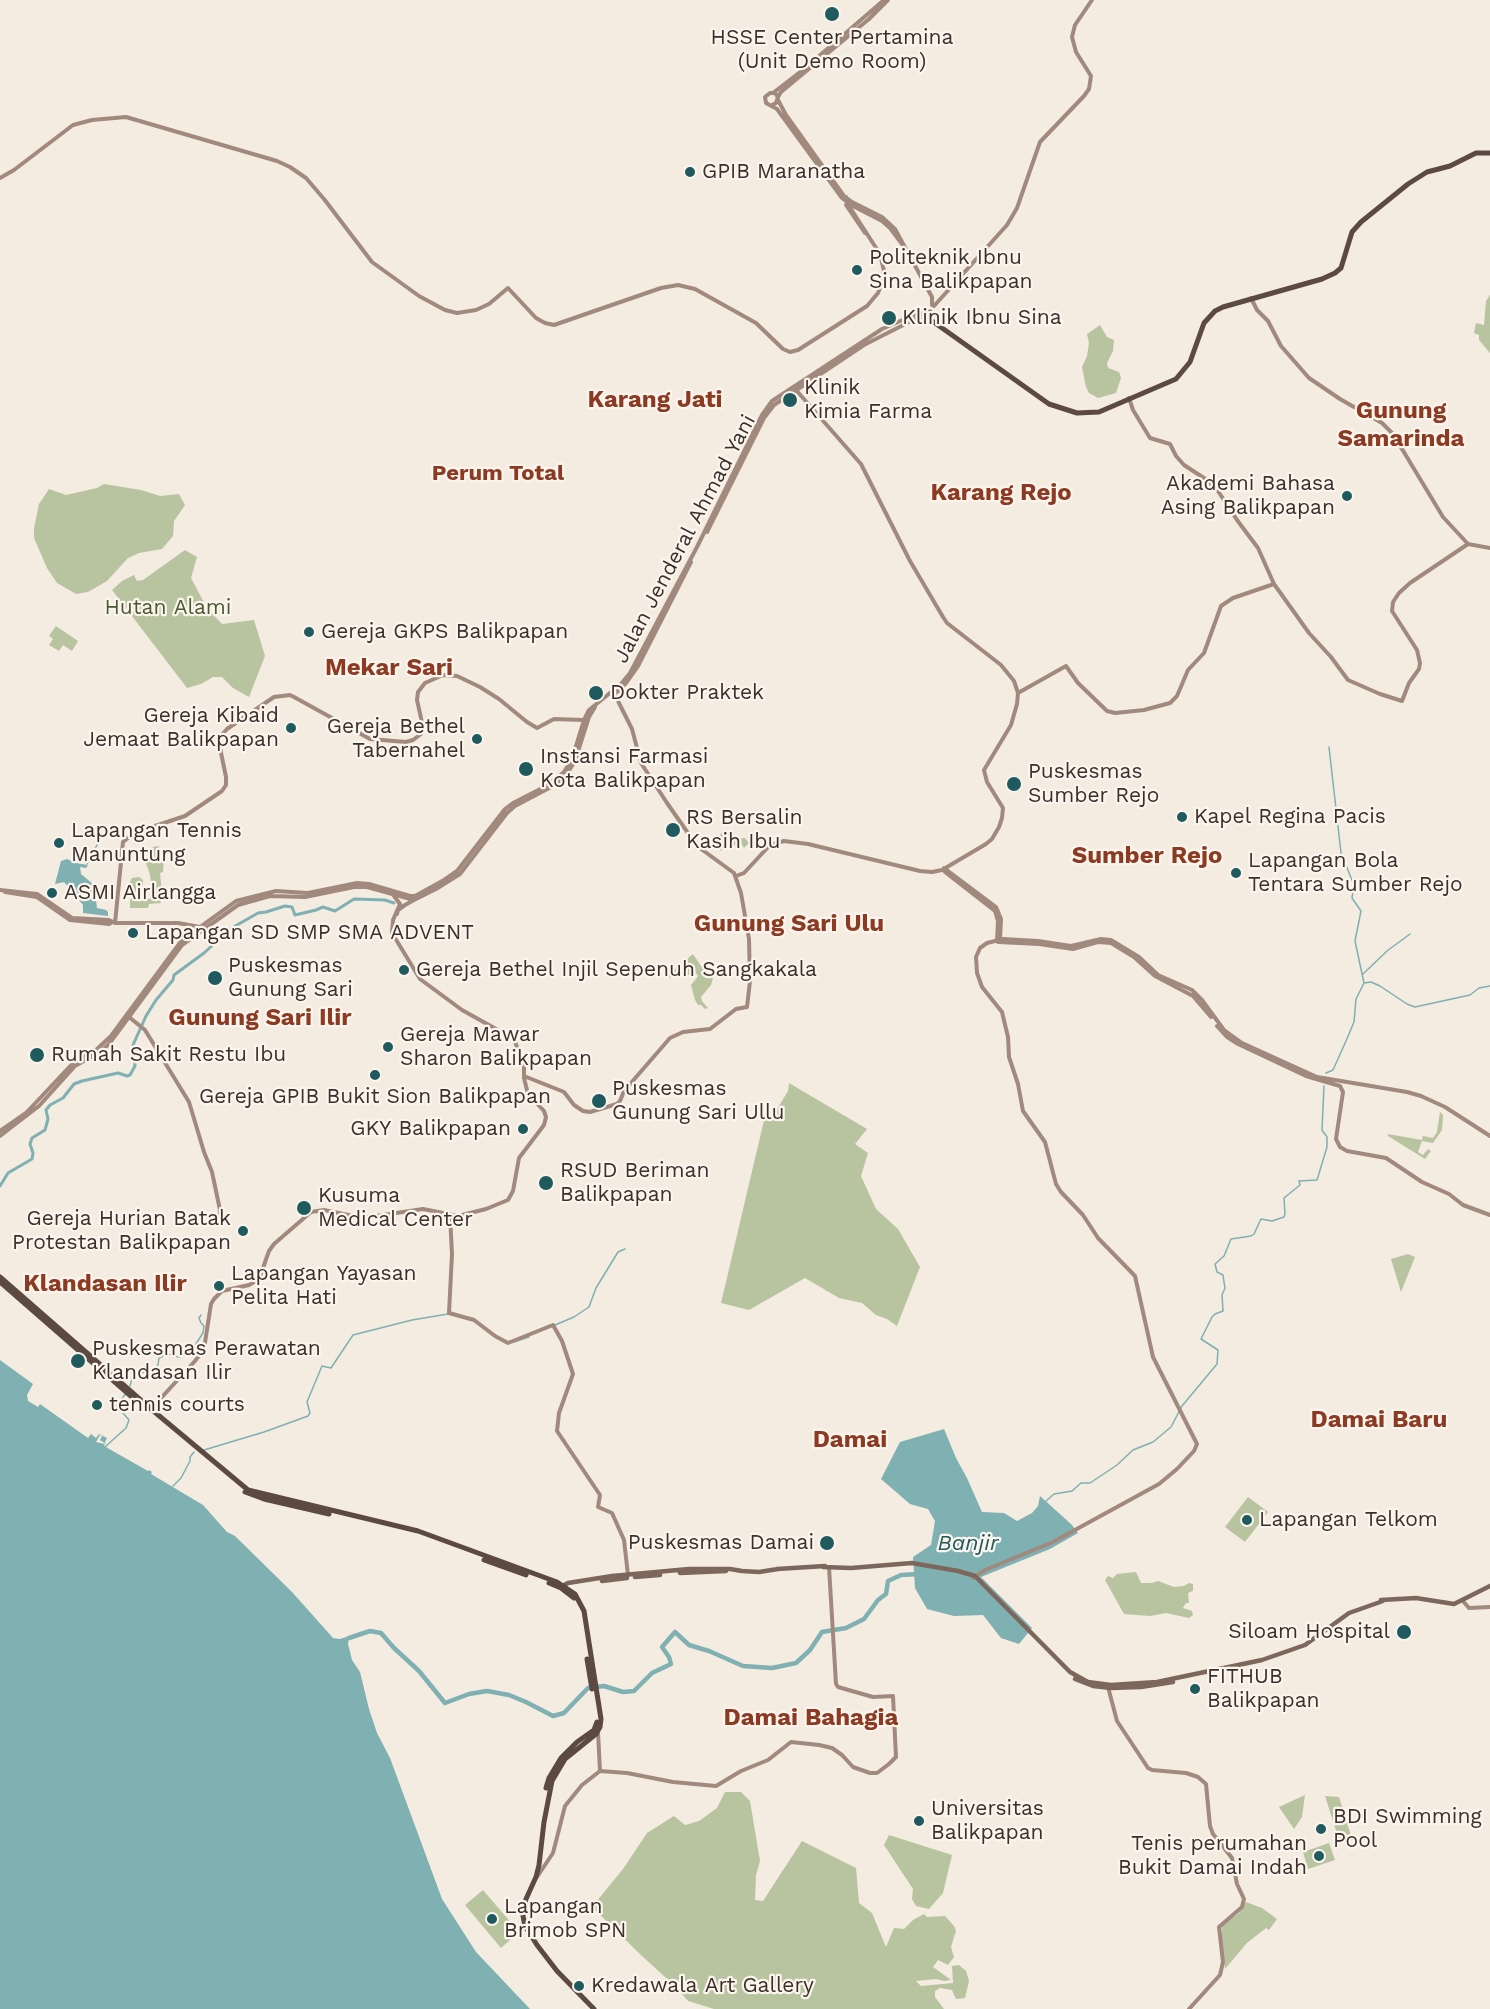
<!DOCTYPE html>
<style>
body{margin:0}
canvas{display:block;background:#f4ebe1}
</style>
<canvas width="1490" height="2009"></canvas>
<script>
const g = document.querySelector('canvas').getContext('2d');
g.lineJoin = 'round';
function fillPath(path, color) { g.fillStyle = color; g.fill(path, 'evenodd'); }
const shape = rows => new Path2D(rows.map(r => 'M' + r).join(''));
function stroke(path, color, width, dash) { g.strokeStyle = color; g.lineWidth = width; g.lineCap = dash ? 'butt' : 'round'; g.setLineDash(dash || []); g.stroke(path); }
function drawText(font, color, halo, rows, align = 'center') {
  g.font = font + ' "Work Sans",sans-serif'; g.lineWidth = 4.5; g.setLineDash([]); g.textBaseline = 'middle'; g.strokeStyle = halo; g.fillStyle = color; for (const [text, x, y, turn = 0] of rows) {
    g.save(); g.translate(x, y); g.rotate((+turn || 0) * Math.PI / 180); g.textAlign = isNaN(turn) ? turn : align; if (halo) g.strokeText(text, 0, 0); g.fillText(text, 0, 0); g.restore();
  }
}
const green = shape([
 [1490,295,1490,353,1479,340,1479,335,1474,333,1476,323,1484,325,1486,301],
 [1100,325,1107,337,1114,340,1113,351,1107,363,1108,368,1119,372,1121,378,1116,393,1098,398,1089,393,1086,387,1082,367,1087,356,1089,343,1087,334],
 [104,484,141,490,160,496,179,494,185,505,174,521,173,536,162,549,139,553,128,558,107,581,88,592,76,594,57,583,47,568,34,538,34,528,39,504,49,489,66,495,97,488],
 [185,550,197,557,191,578,207,608,222,624,254,620,265,656,249,697,233,688,222,677,213,677,201,684,187,688,112,590,122,581,134,575,137,581,143,580],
 [56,626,78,641,72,651,63,645,59,651,49,645,53,639,49,636],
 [722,832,737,839,745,838,748,842,755,837,757,839,752,845,748,844,744,848,740,842,738,844,739,848,735,845,727,848,723,846,721,851,717,848,710,849,709,848,717,841],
 [157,846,160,848,160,852,164,854,163,872,160,873,162,893,161,897,153,898,150,875,146,863,150,858,151,848],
 [139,877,143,880,142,898,160,899,161,903,149,904,148,908,130,908,130,901,133,893,129,892,129,884,132,878],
 [693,954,701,966,712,967,715,970,711,985,701,997,702,1001,708,1008,705,1009,701,1005,698,1005,695,1000,691,985,698,976,695,972,682,978,676,973,669,978,669,974],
 [789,1083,867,1129,855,1144,868,1153,861,1176,876,1209,898,1229,920,1267,897,1326,887,1319,876,1315,862,1303,839,1298,805,1278,749,1310,721,1303,765,1116,770,1116,776,1111,788,1091],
 [1440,1112,1443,1115,1442,1130,1433,1143,1422,1141,1418,1152,1423,1155,1428,1149,1431,1151,1425,1159,1388,1136,1388,1134,1422,1140,1423,1136,1433,1138,1437,1132],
 [1408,1254,1415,1257,1401,1292,1391,1259],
 [1248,1497,1268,1512,1245,1542,1225,1527],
 [1136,1572,1141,1583,1152,1583,1158,1581,1174,1587,1184,1586,1189,1583,1193,1584,1193,1591,1188,1593,1189,1603,1186,1603,1183,1608,1192,1611,1193,1615,1189,1618,1166,1613,1150,1616,1124,1614,1105,1580,1108,1576,1113,1578,1117,1574],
 [725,1792,741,1792,750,1801,760,1861,756,1875,755,1900,763,1901,802,1841,856,1868,859,1903,872,1913,886,1947,894,1928,904,1929,913,1920,924,1914,927,1917,945,1916,954,1926,956,1931,951,1947,954,1957,948,1965,938,1960,933,1967,951,1980,944,1981,936,1979,916,1981,921,1986,953,1983,952,1966,959,1965,966,1971,969,1981,965,1998,956,1999,952,1990,940,1988,935,1991,935,1997,944,2009,714,2009,688,2001,675,1986,643,1957,592,1907,623,1869,647,1833,674,1816,685,1825,699,1821,717,1808],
 [1305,1795,1302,1817,1294,1829,1279,1807],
 [1325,1796,1339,1797,1352,1839,1340,1843],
 [889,1835,952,1855,943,1893,929,1909,916,1906,912,1899,913,1889,884,1845],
 [1329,1843,1335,1860,1308,1869,1303,1852],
 [483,1890,519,1932,501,1948,465,1905],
 [1246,1902,1262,1908,1277,1919,1269,1930,1266,1928,1247,1943,1225,1969,1221,1935,1222,1926,1239,1913]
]);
const water = shape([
 [67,859,76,863,88,865,86,868,80,867,81,874,94,885,97,908,106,910,108,912,108,916,83,913,83,905,64,882,55,884,61,861],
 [0,1360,33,1384,27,1395,28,1401,38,1407,40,1404,88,1438,91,1434,96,1438,99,1434,107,1438,105,1442,106,1444,100,1440,102,1436,100,1435,96,1442,105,1444,104,1446,148,1471,149,1470,152,1472,151,1474,203,1505,227,1532,235,1536,292,1592,333,1638,340,1639,346,1637,349,1638,348,1644,352,1660,360,1672,369,1709,377,1733,390,1758,442,1899,476,1952,530,2009,0,2009],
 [944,1429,956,1458,967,1478,982,1512,1004,1513,1017,1521,1032,1513,1038,1506,1040,1496,1072,1525,1078,1533,1050,1549,981,1577,1032,1628,1019,1644,1001,1638,983,1615,954,1616,927,1609,915,1588,913,1557,931,1545,935,1521,928,1509,910,1504,881,1479,900,1442]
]);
const stream = shape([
 [1329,747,1341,853,1354,885,1352,898,1361,911,1355,941,1364,983],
 [87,864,97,845],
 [1363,974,1387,951,1410,934],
 [1326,1073,1333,1070,1346,1041,1354,1022,1356,999,1364,983,1371,982,1380,986,1407,1004,1415,1007,1470,995,1479,988,1490,986],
 [555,1325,574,1317,589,1307,596,1288,618,1252,625,1249],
 [514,1342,529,1337],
 [130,1386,133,1375,153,1370,158,1365,159,1358,163,1356,168,1354,179,1357,190,1353,203,1333,204,1326,201,1323,199,1318,201,1315],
 [105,1447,126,1428,129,1420,117,1406,126,1393],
 [204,1450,264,1432,308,1416,310,1413,307,1402,322,1366,331,1368,353,1335,412,1320,448,1314],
 [173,1486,181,1478,190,1461,190,1457,194,1452],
 [1045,1502,1054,1494,1072,1491,1081,1483,1090,1483,1117,1465,1133,1450,1153,1442,1171,1427,1182,1406,1217,1364,1218,1350,1201,1339,1212,1317,1215,1314,1223,1311,1222,1295,1225,1288,1224,1282,1223,1275,1217,1272,1215,1264,1224,1256,1231,1239,1251,1236,1254,1234,1261,1219,1272,1221,1284,1217,1285,1214,1284,1198,1300,1185,1299,1181,1317,1180,1327,1147,1327,1137,1322,1130,1324,1086]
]);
const canal = shape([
 [0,1186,8,1173,32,1159,33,1153,30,1144,32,1138,45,1130,48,1119,46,1110,50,1105,63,1098,74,1084,82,1081,118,1073,127,1076,130,1075,135,1066,133,1045,146,1016,156,1000,173,980,174,975,204,953,230,929,258,913,266,912,285,906,292,907,295,915,316,910,323,907,335,911,354,899,385,900,394,903]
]);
const river = shape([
 [349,1638,370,1631,381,1633,394,1648,419,1671,445,1703,469,1694,487,1691,509,1695,526,1702,553,1716,564,1713,588,1688,604,1686,623,1692,634,1691,652,1673,671,1664,669,1657,662,1647,675,1632,689,1645,709,1651,743,1666,772,1668,796,1663,810,1650,822,1632,846,1628,864,1619,878,1600,886,1594,888,1581,901,1575,919,1574]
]);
const secondary = shape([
 [773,93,804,69,884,0],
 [778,97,781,92,869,19,888,0],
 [778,100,786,115,844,196,852,202,882,217,895,229,932,297,932,305],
 [772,105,776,103,778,97,775,93,770,93,765,97,766,103,777,109,842,198,851,205,882,221,890,228,902,244],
 [0,178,14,170,73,125,92,120,126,117,277,161,290,167,306,178,324,199,372,262,419,296,445,310,457,313,476,310,489,304,508,288,536,318,545,323,554,325,661,288,678,285,695,289,756,323,783,349,790,352,798,350,867,306,878,293,882,282,884,271,880,254,849,206,846,197],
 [846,205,865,233],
 [1251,298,1257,310,1268,321,1281,346,1309,378,1340,399,1382,423,1393,434,1443,517,1468,544,1490,548],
 [934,306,1007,225,1017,208,1040,142,1084,96,1089,89,1091,76,1076,52,1072,37,1075,25,1092,0],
 [796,390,861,464,910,561,943,617,947,623,1001,665,1014,681,1018,693],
 [707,532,764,418,774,405,864,345,917,318,922,317,928,318],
 [1274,584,1309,633,1331,657,1348,680,1380,694,1402,701,1409,683,1419,669,1420,663,1417,650,1392,611,1393,602,1399,593,1410,583,1468,544],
 [613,693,619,691,626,683,638,666,691,562],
 [614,693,632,729,641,763,667,803,697,846,734,873],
 [944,868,996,907,1001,919,1000,939],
 [945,872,995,911,998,921,997,941],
 [736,876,744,873,770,845,784,841,808,844,920,871,932,872,942,870,986,844,992,839,999,827,1002,818,1003,808,987,782,984,770,1011,725,1017,704,1018,693,1066,666,1078,683,1107,711,1115,713,1144,710,1170,703,1177,696,1188,670,1204,653,1221,606,1233,598,1274,584,1258,548,1237,520,1218,491,1207,480,1184,465,1176,456,1170,444,1150,438,1133,410,1129,398],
 [0,890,37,894,72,918,109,920,115,923,178,923,200,927],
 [5,892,37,897,70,920,109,924,112,922],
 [394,896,400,904,393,920,392,933,420,979,462,1010,514,1039,524,1066],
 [397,914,398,910,405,905,414,900],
 [115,923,123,842,134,833,185,816,222,791,226,785,226,777,219,743,220,737,227,729,274,697,290,695,294,697,370,739,406,742,413,740,421,734,423,727,417,700,418,692,425,683,443,675,457,676,480,687,499,699,527,722,537,728,554,719,584,720],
 [998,942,1039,944,1073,949,1098,942,1111,943,1134,957,1155,976,1193,996,1211,1017],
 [129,1017,145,1030,189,1102,204,1152,212,1172,220,1210,219,1218],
 [1217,1026,1227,1037,1238,1044,1306,1076,1340,1086,1343,1092,1336,1139,1340,1147,1347,1151,1386,1158,1422,1182,1449,1194,1463,1205,1490,1215],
 [524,1076,564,1092,574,1105,583,1111,590,1112,617,1104,620,1101,624,1091,670,1038,683,1032,710,1029,736,1009,747,1007,750,981,749,939,741,893,734,873],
 [0,1131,26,1113,74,1062,96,1050,111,1036,182,940,236,901,276,891,308,893,357,883,369,884,410,896,415,896,444,880,457,871,505,809,513,803,548,785,564,772,572,759,584,720,589,710,621,684,630,673,697,547,762,415,772,401,882,329,916,314,923,313,929,315],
 [0,1136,39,1106,75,1066,100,1052,109,1044,182,945,238,905,270,896,305,897,354,887,367,887,414,900,436,889,460,874,507,813,515,806,555,785,565,777,575,761,589,717,595,707],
 [450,1216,452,1254,449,1313,474,1320,495,1336,508,1343,553,1325,562,1341,573,1374,559,1413,557,1431,600,1495,598,1507,612,1513,624,1540,628,1575],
 [151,1409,195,1361,204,1349,211,1304,214,1299,222,1291,249,1285,259,1279,269,1251,274,1244,311,1212,324,1210,363,1218,423,1209,458,1216,486,1209,508,1200,513,1191,519,1158,544,1125,546,1117,544,1111,528,1094,524,1078,524,1066],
 [973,1578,985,1570,1053,1542,1159,1484,1177,1469,1194,1451,1197,1444,1153,1357,1135,1276,1098,1238,1083,1215,1061,1192,1056,1184,1045,1142,1023,1111,1018,1084,1009,1057,1008,1037,1002,1012,982,987,977,973,976,957,980,948,987,943,1003,939,1038,941,1071,946,1101,939,1111,940,1139,957,1158,975,1192,990,1202,1000,1224,1030,1242,1043,1317,1077,1407,1092,1421,1096,1445,1107,1490,1136],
 [1462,1600,1469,1608,1490,1607],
 [1108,1687,1117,1721,1148,1768,1152,1770,1186,1773,1198,1777,1206,1784,1210,1826,1213,1834,1232,1858,1237,1884,1244,1899,1242,1907,1219,1927,1223,1962,1220,1975,1189,2009],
 [600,1771,627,1773,673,1782,716,1786,741,1771,768,1760,791,1742,819,1745,832,1748,842,1755,853,1767,870,1773,877,1773,889,1764,896,1757,893,1696,873,1697,838,1687,836,1684,829,1567],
 [537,1877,553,1853,565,1806,582,1785,600,1771,598,1732]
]);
const primary = shape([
 [823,1567,851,1568,912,1563,958,1571,975,1576,1070,1672,1088,1682,1111,1685,1157,1682,1262,1660,1305,1645,1349,1613,1383,1601],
 [777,1569,825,1566],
 [680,1573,726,1571],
 [635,1577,660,1575],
 [602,1581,627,1578],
 [562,1586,568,1583,612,1576,689,1569,730,1569,742,1571,759,1572,778,1569],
 [1381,1600,1416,1598,1454,1604,1490,1586],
 [1075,1679,1093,1686,1111,1688,1141,1687,1173,1682]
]);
const highway = shape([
 [930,312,928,318,1049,404,1077,413,1099,412,1176,379,1190,362,1204,323,1215,311,1223,307,1322,279,1335,273,1341,268,1352,232,1361,222,1408,184,1427,172,1450,166,1476,153,1490,153],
 [0,1277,151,1409,248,1490,418,1531,557,1582,575,1594,584,1611,601,1719,600,1727,596,1734,565,1759,552,1781,544,1822,539,1865,536,1877,526,1899,523,1916,525,1926,537,1945,557,1971,594,2009],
 [0,1282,132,1397],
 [245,1492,264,1499,329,1514],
 [484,1560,526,1575],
 [549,1583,561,1588,574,1598],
 [587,1659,592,1689],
 [546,1788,549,1778,561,1758,577,1742,594,1730,597,1722]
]);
const markers = [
 [832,14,8,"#1f5a5e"],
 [690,172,6,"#1f5a5e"],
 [857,270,6,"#1f5a5e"],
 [889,318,8,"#1f5a5e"],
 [790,400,8,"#1f5a5e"],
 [1347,496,6,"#1f5a5e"],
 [309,632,6,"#1f5a5e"],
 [596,693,8,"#1f5a5e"],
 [291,728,6,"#1f5a5e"],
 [477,739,6,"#1f5a5e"],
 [526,769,8,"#1f5a5e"],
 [1014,784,8,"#1f5a5e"],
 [1182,817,6,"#1f5a5e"],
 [673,830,8,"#1f5a5e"],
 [59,843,6,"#1f5a5e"],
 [1236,873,6,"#1f5a5e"],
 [52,893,6,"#1f5a5e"],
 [133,933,6,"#1f5a5e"],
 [404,970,6,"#1f5a5e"],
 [215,978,8,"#1f5a5e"],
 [388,1047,6,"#1f5a5e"],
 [37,1055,8,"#1f5a5e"],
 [375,1075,6,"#1f5a5e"],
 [599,1101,8,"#1f5a5e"],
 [523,1129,6,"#1f5a5e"],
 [546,1183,8,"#1f5a5e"],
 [304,1208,8,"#1f5a5e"],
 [243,1231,6,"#1f5a5e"],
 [219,1286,6,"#1f5a5e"],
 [78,1361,8,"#1f5a5e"],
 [97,1405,6,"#1f5a5e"],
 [1247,1520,6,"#1f5a5e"],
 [827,1543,8,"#1f5a5e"],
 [1404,1632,8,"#1f5a5e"],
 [1195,1689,6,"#1f5a5e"],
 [919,1821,6,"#1f5a5e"],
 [1321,1829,6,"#1f5a5e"],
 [1319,1856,6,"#1f5a5e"],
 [492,1919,6,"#1f5a5e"],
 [579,1986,6,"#1f5a5e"]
];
const poiNames = [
 ["HSSE Center Pertamina",832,38,"center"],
 ["(Unit Demo Room)",832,62,"center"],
 ["GPIB Maranatha",702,172],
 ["Politeknik Ibnu",869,258],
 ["Sina Balikpapan",869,282],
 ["Klinik Ibnu Sina",902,318],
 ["Klinik",804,388],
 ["Kimia Farma",804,412],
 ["Akademi Bahasa",1335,484,"right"],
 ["Asing Balikpapan",1335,508,"right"],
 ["Gereja GKPS Balikpapan",321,632],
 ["Dokter Praktek",610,693],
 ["Gereja Kibaid",279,716,"right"],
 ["Jemaat Balikpapan",279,740,"right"],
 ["Gereja Bethel",465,727,"right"],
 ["Tabernahel",465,751,"right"],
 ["Instansi Farmasi",540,757],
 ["Kota Balikpapan",540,781],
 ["Puskesmas",1028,772],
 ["Sumber Rejo",1028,796],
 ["Kapel Regina Pacis",1194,817],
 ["RS Bersalin",686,818],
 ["Kasih Ibu",686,842],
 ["Lapangan Tennis",71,831],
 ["Manuntung",71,855],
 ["Lapangan Bola",1248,861],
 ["Tentara Sumber Rejo",1248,885],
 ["ASMI Airlangga",64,893],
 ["Lapangan SD SMP SMA ADVENT",145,933],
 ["Puskesmas",228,966],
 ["Gunung Sari",228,990],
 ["Gereja Bethel Injil Sepenuh Sangkakala",416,970],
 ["Gereja Mawar",400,1035],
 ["Sharon Balikpapan",400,1059],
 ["Rumah Sakit Restu Ibu",51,1055],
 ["Puskesmas",612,1089],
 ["Gunung Sari Ullu",612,1113],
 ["Gereja GPIB Bukit Sion Balikpapan",375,1097,"center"],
 ["GKY Balikpapan",511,1129,"right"],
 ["RSUD Beriman",560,1171],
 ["Balikpapan",560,1195],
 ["Kusuma",318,1196],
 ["Medical Center",318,1220],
 ["Gereja Hurian Batak",231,1219,"right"],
 ["Protestan Balikpapan",231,1243,"right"],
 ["Lapangan Yayasan",231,1274],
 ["Pelita Hati",231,1298],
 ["Puskesmas Perawatan",92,1349],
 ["Klandasan Ilir",92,1373],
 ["tennis courts",109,1405],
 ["Lapangan Telkom",1259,1520],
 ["Puskesmas Damai",814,1543,"right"],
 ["Siloam Hospital",1390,1632,"right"],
 ["FITHUB",1207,1677],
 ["Balikpapan",1207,1701],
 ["Universitas",931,1809],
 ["Balikpapan",931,1833],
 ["BDI Swimming",1333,1817],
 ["Pool",1333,1841],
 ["Tenis perumahan",1307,1844,"right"],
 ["Bukit Damai Indah",1307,1868,"right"],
 ["Lapangan",504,1907],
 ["Brimob SPN",504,1931],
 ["Kredawala Art Gallery",591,1986]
];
const streetNames = [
 ["Jalan Jenderal Ahmad Yani",685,539,-62]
];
const parkNames = [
 ["Hutan Alami",168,608]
];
const neighbourhoodNames = [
 ["Perum Total",498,474]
];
const waterNames = [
 ["Banjir",968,1544]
];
const quarterNames = [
 ["Karang Jati",655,400],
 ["Gunung",1401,411],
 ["Samarinda",1401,439],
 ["Karang Rejo",1001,493],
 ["Mekar Sari",389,668],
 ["Sumber Rejo",1147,856],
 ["Gunung Sari Ulu",789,924],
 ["Gunung Sari Ilir",260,1018],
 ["Klandasan Ilir",105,1284],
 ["Damai Baru",1379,1420],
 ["Damai",850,1440],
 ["Damai Bahagia",811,1718]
];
fillPath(green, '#b8c4a0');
fillPath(water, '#7fb0b2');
stroke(stream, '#7fb0b2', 1.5);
stroke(canal, '#7fb0b2', 3);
stroke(river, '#7fb0b2', 4.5);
stroke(secondary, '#a18a7d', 4);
stroke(primary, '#7d675c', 4.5);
stroke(highway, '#5c4a42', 5);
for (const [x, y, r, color] of markers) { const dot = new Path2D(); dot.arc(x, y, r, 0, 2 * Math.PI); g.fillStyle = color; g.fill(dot); stroke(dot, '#fbf5ee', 2); }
drawText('21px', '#3b302b', '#fbf5ee', poiNames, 'left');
drawText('21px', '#3b302b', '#fbf5ee', streetNames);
drawText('21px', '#4a5a2e', '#fbf5ee', parkNames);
drawText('bold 22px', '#8c3b22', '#fbf5ee', neighbourhoodNames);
drawText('italic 22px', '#1f5a5e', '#fbf5ee', waterNames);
drawText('bold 24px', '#8c3b22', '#fbf5ee', quarterNames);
</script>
